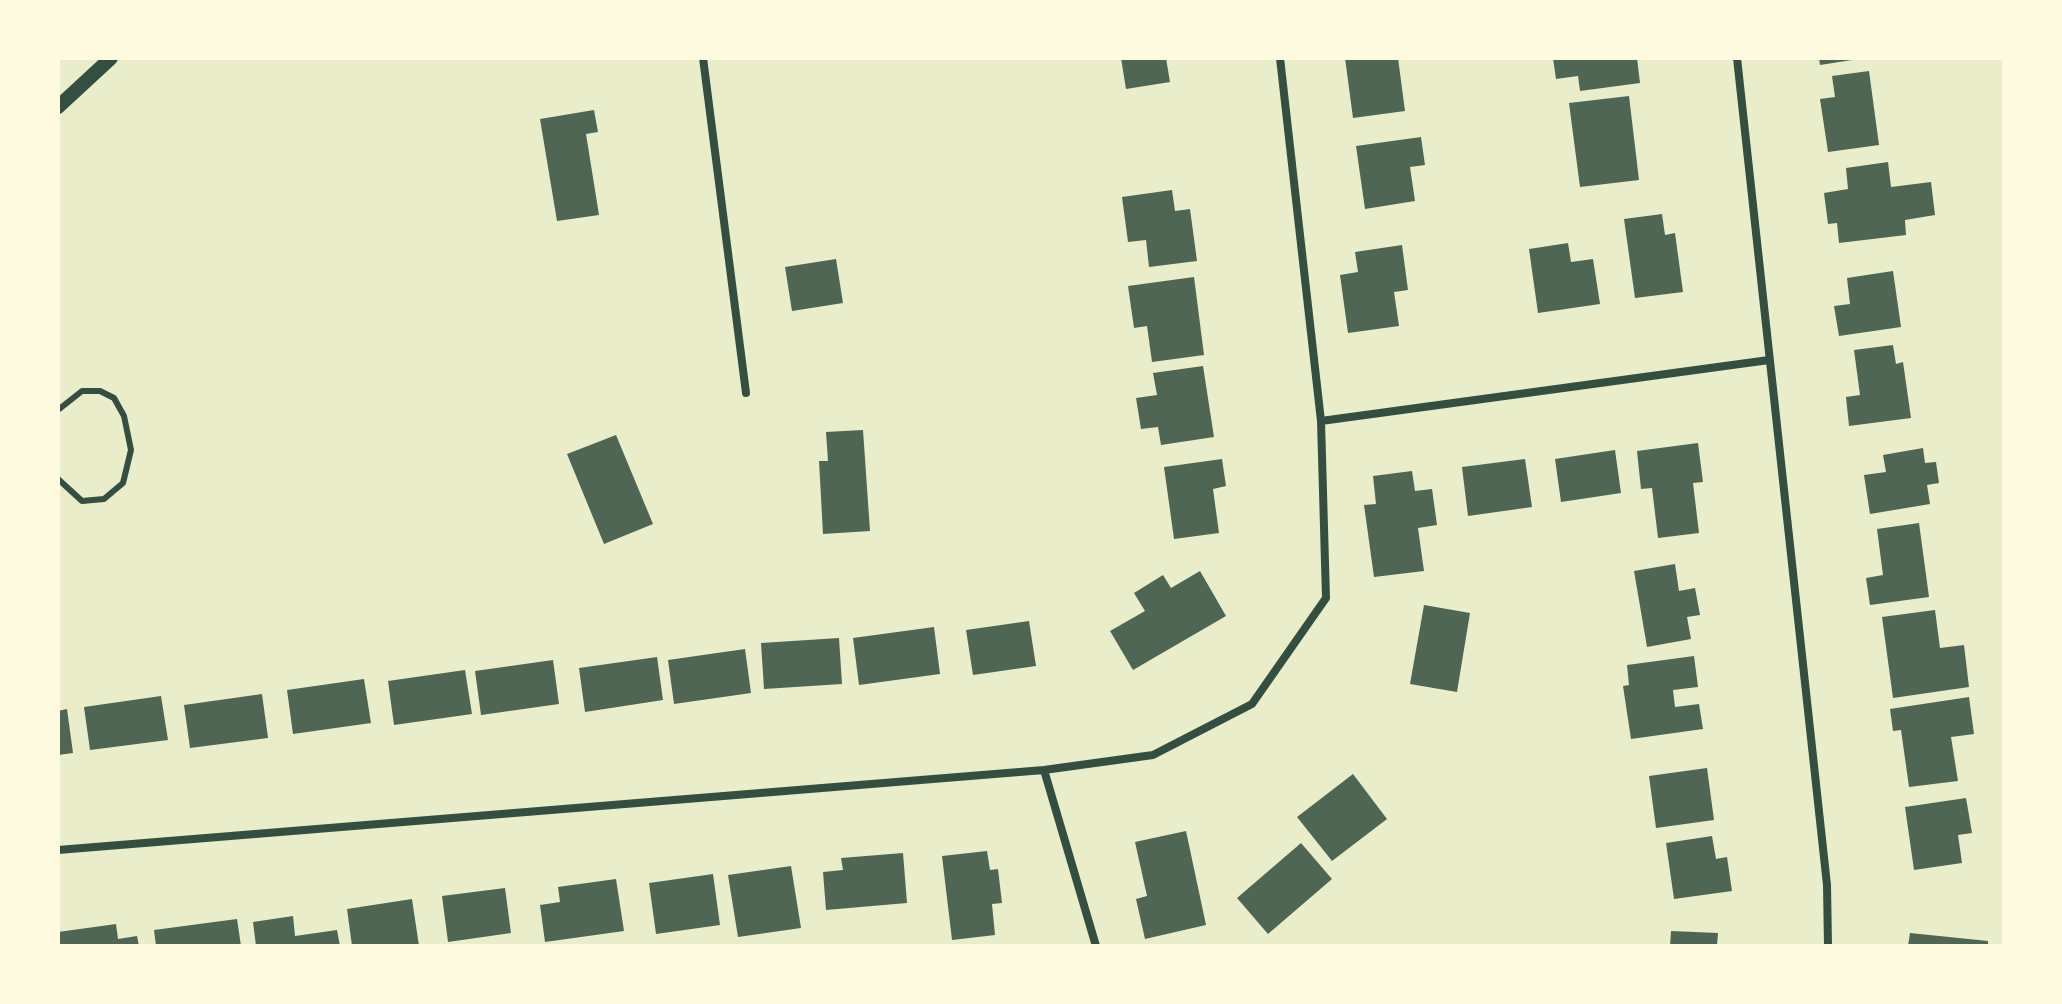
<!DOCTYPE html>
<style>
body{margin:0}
#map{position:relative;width:2062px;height:1004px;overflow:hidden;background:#e9edc9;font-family:"PT Sans",sans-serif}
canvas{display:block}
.frame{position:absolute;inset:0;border:60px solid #fefae0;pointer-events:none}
</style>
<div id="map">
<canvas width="2062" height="1004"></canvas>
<div class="frame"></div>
</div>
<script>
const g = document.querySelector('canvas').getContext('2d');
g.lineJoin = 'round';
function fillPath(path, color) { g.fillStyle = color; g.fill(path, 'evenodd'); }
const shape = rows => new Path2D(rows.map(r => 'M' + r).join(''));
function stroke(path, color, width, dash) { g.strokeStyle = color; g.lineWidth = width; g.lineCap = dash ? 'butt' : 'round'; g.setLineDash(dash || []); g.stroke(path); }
const building = shape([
 [1121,58,1166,58,1170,82,1126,89],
 [1345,58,1398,58,1405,111,1353,118],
 [1553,58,1637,58,1640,83,1580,91,1578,76,1556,79],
 [1819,58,1852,58,1852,60,1820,65],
 [1869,71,1879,145,1828,152,1820,99,1835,97,1832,76],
 [1629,96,1639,180,1580,187,1569,103],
 [594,110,598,132,586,134,599,215,557,221,540,119],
 [1421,137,1425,165,1410,167,1415,201,1365,209,1356,146],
 [1888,162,1891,187,1931,182,1935,215,1905,220,1906,235,1839,243,1837,223,1828,224,1824,193,1848,189,1846,168],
 [1172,190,1175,211,1190,209,1197,261,1149,267,1146,240,1128,242,1122,197],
 [1662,214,1665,235,1675,233,1683,292,1635,298,1624,219],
 [1568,243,1571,262,1593,259,1600,304,1538,313,1529,249],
 [1402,245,1408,290,1394,292,1399,326,1348,333,1340,275,1358,272,1355,252],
 [836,259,843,303,792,311,785,267],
 [1893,271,1901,327,1839,336,1834,306,1850,304,1847,278],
 [1194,277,1204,355,1152,362,1147,326,1134,328,1128,286],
 [1893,345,1896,364,1903,362,1911,418,1849,426,1846,397,1860,395,1854,350],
 [1203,366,1214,437,1161,445,1158,427,1141,429,1136,398,1157,395,1153,373],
 [863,430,870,531,823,534,819,461,828,461,826,432],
 [616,435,653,524,604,544,567,454],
 [1698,443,1703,482,1693,483,1699,533,1658,538,1652,488,1641,489,1637,451],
 [1923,448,1925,463,1936,462,1939,483,1927,485,1930,504,1870,514,1864,475,1886,472,1883,455],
 [1615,450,1621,493,1561,502,1555,459],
 [1222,459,1226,486,1213,489,1219,533,1174,539,1164,467],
 [1525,459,1532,507,1468,516,1462,467],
 [1412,471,1415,491,1432,489,1437,525,1418,528,1424,571,1374,577,1364,505,1376,504,1373,476],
 [1919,523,1929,597,1870,605,1866,578,1883,575,1877,529],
 [1675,564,1679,591,1695,588,1700,615,1687,617,1691,639,1647,647,1634,571],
 [1200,571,1226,616,1133,670,1110,631,1145,611,1134,593,1163,575,1171,588],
 [1424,605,1470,613,1457,692,1410,684],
 [1935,610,1940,648,1964,645,1969,687,1893,698,1882,617],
 [1029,621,1036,666,973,675,966,630],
 [934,627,940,674,859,685,853,638],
 [839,638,842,684,764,689,761,643],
 [745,649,751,693,674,704,668,660],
 [1694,656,1698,687,1673,690,1675,707,1699,704,1703,729,1631,739,1623,686,1629,685,1627,665],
 [657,657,663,700,585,712,579,668],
 [553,660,559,704,481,715,475,671],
 [465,670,472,714,394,725,388,681],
 [364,679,371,723,293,734,287,690],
 [262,694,268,738,190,748,184,705],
 [161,696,168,740,90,750,84,707],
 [1969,697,1974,734,1951,737,1958,781,1909,787,1901,730,1893,731,1890,709],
 [67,709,73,753,58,755,58,711],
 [1707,768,1714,820,1656,828,1649,776],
 [1353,774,1387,819,1332,861,1297,817],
 [1966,798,1972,833,1958,835,1962,863,1914,870,1905,807],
 [1186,831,1206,925,1145,939,1136,899,1147,896,1135,842],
 [1712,836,1716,859,1727,857,1732,891,1674,899,1666,843],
 [1301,843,1332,879,1268,934,1237,898],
 [987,851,990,870,998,869,1002,903,992,904,995,935,952,940,942,856],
 [903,853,907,903,826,910,823,872,843,870,841,858],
 [791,866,801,928,738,937,728,875],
 [713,874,720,925,656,934,649,883],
 [616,879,624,931,545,942,540,905,560,902,558,887],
 [505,888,511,933,448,942,442,896],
 [412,899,419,946,352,946,347,909],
 [293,916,295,936,337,930,340,946,256,946,253,922],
 [237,919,241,946,156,946,154,930],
 [116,924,118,939,137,936,139,946,58,946,58,932],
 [1671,931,1718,933,1717,946,1670,946],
 [1910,933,1988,941,1988,946,1908,946]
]);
const service = shape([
 [58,410,82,391,100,391,114,398,124,416,131,450,123,483,104,499,82,501,58,479]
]);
const minor = shape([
 [703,58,746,393],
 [1737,58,1827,885,1828,946],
 [1321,421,1769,360],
 [1044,770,1096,946],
 [58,850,1044,770,1153,755,1252,704,1326,598,1321,421,1280,58]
]);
const tertiary = shape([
 [58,107,111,58]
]);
fillPath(building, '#4f6655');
stroke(service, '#344e41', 6);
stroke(minor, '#344e41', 8);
stroke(tertiary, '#344e41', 14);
</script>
